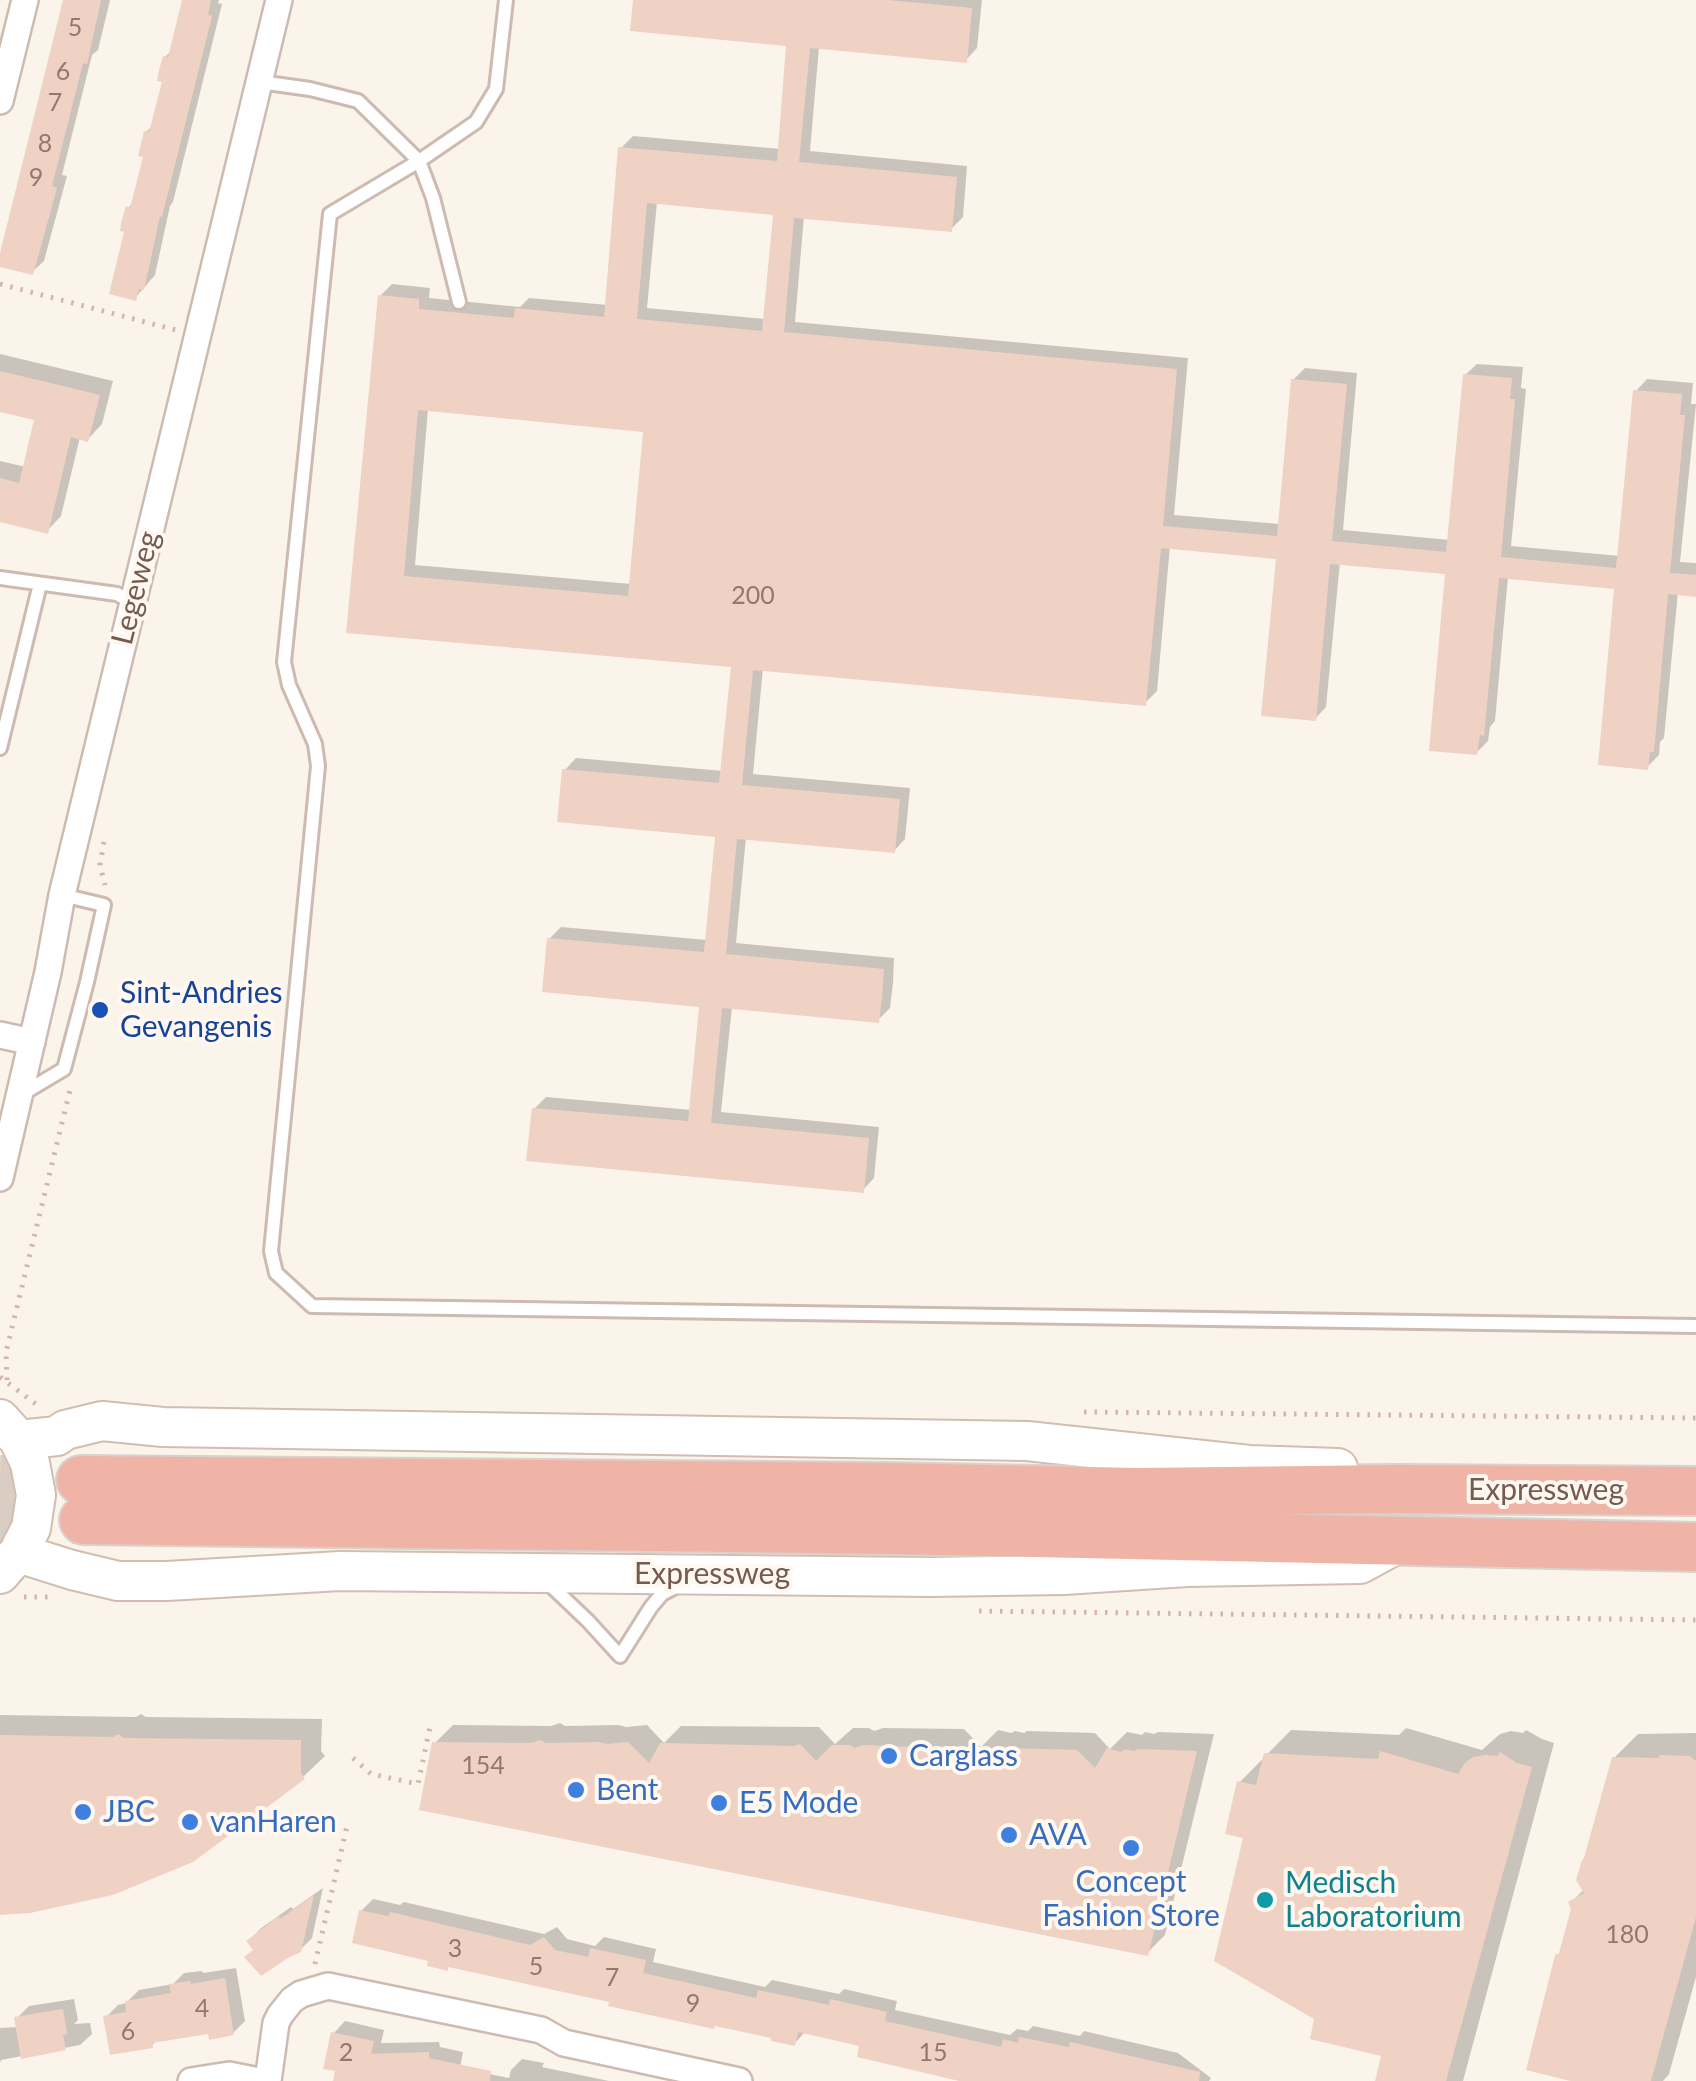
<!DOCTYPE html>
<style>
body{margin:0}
canvas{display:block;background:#fbf4eb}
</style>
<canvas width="1696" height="2081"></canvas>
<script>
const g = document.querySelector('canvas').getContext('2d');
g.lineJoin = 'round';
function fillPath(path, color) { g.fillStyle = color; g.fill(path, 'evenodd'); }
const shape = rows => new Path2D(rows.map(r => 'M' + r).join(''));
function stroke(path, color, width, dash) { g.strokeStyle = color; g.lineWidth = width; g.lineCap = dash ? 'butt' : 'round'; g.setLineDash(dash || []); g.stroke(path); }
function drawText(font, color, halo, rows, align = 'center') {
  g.font = font + ' Lato,sans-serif'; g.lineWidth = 8; g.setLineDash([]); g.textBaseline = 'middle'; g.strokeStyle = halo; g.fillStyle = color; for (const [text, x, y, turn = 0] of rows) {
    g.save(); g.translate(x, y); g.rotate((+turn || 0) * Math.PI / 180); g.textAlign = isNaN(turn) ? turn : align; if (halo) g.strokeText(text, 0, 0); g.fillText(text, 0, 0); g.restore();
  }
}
const shadow = shape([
 [66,0,110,0,98,50,92,55,62,175,67,176,44,261,32,272],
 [185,0,219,0,218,3,222,4,173,202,170,206,155,275,135,298,127,230,128,208,134,201,146,155,146,132,153,125,165,80,165,57,172,50],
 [635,0,982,0,977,48,966,60,819,47,810,151,967,166,963,217,951,229,804,216,795,322,1188,358,1174,515,1280,524,1293,380,1305,368,1357,373,1343,530,1450,540,1465,375,1477,364,1523,367,1521,388,1526,389,1511,546,1620,556,1636,391,1647,379,1693,383,1691,404,1696,404,1680,562,1696,563,1696,594,1678,592,1664,738,1660,742,1659,755,1647,767,1617,587,1508,577,1495,721,1490,727,1488,741,1476,753,1447,572,1340,562,1326,707,1315,719,1279,557,1170,546,1157,691,1145,703,763,668,753,774,910,788,905,839,894,851,746,837,736,943,894,958,893,983,890,1008,878,1020,732,1007,721,1112,879,1127,874,1178,863,1190,534,1109,546,1097,692,1110,702,1005,549,939,561,927,707,940,717,835,565,770,576,758,723,771,733,665,349,630,380,296,392,284,430,288,429,298,520,307,529,298,608,305,621,148,633,136,781,149,789,44],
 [657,202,775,213,765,319,647,308],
 [428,409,646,430,631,584,415,565],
 [0,354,113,381,102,424,88,439,80,437,61,516,47,531,0,520,0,461,26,467,37,418,0,409],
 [141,1714,146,1717,322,1719,321,1751,325,1756,303,1777,0,1913,0,1715,136,1717],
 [560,1723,565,1726,618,1725,626,1727,647,1725,664,1743,681,1726,819,1727,835,1744,853,1728,869,1728,874,1731,883,1728,964,1729,981,1747,998,1730,1011,1733,1015,1731,1024,1733,1027,1731,1095,1733,1110,1749,1127,1732,1142,1735,1145,1732,1154,1734,1158,1732,1214,1734,1165,1935,1147,1953,435,1743,453,1725,551,1726],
 [1406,1728,1482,1750,1500,1734,1511,1731,1523,1733,1526,1730,1542,1739,1554,1743,1463,2081,1378,2081,1384,2054,1317,2018,1246,1836,1240,1782,1291,1730,1399,1735],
 [1696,1733,1696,1977,1669,2074,1663,2081,1579,2081,1562,1953,1574,1908,1571,1903,1584,1889,1614,1758,1638,1734],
 [323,1888,312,1938,300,1950,255,1949,249,1941,260,1929,291,1907,293,1909],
 [373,1899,400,1905,404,1902,544,1934,557,1927,567,1939,595,1946,604,1937,656,1949,653,1962,765,1987,772,1980,839,1994,844,1989,897,2001,895,2010,1010,2035,1017,2029,1028,2031,1033,2026,1080,2036,1084,2031,1178,2053,1211,2078,1209,2081,978,2081,862,2044,806,2031,794,2044,774,2036,431,1959,361,1911],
 [236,1968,245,2021,233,2033,210,2031,157,2040,152,2045,106,2017,118,2005,126,2003,139,1990,173,1984,184,1973,202,1971,203,1973],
 [74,1999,78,2020,74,2024,90,2023,92,2034,80,2045,1,2060,0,2063,0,2028,19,2027,17,2018,29,2006],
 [345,2021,384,2030,381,2043,439,2042,440,2047,463,2052,460,2068,509,2078,511,2070,522,2059,544,2063,542,2067,609,2081,336,2081,334,2033]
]);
const building = shape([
 [63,0,101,0,90,51,87,64,83,63,52,186,57,188,33,275,0,267,0,253],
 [182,0,211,0,208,15,212,16,162,217,160,216,144,290,139,289,136,301,109,294,124,232,120,231,122,219,126,206,130,208,143,157,138,156,144,131,149,132,162,82,157,81,159,70,163,56,168,57],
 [633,0,888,0,972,8,967,63,810,48,799,162,957,177,952,232,794,218,784,332,1177,369,1163,526,1277,536,1291,379,1347,384,1332,541,1446,552,1463,374,1512,378,1510,399,1515,399,1501,557,1616,568,1633,390,1682,394,1680,415,1685,415,1670,573,1696,575,1696,597,1668,594,1654,752,1650,752,1648,770,1598,765,1614,589,1499,578,1484,736,1480,735,1477,755,1429,751,1445,574,1330,564,1316,721,1261,716,1276,559,1161,548,1146,706,753,670,742,785,900,799,895,853,737,839,726,954,884,969,882,997,879,1023,722,1008,711,1123,869,1138,864,1193,526,1161,532,1108,688,1121,699,1007,542,992,547,938,704,952,715,837,557,822,562,769,719,783,731,667,346,633,378,295,419,299,419,309,514,318,515,308,604,317,618,147,777,161,786,46,630,31],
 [647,203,773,215,762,331,637,319],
 [418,410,643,432,628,596,404,576],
 [0,371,100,395,88,442,71,437,48,534,0,522,0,478,19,483,34,420,0,412],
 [118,1734,124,1738,301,1740,301,1773,305,1779,193,1862,113,1895,30,1913,0,1915,0,1735,113,1737],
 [540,1740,546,1743,598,1742,607,1744,628,1742,649,1763,660,1743,794,1746,800,1744,816,1761,832,1745,850,1745,855,1748,863,1745,939,1748,945,1746,966,1767,977,1747,991,1750,995,1748,1004,1750,1007,1748,1077,1750,1095,1768,1107,1748,1121,1752,1125,1749,1134,1751,1138,1749,1197,1751,1148,1956,419,1810,432,1742,531,1743],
 [1380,1751,1458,1774,1465,1763,1473,1757,1485,1755,1498,1756,1500,1752,1517,1763,1532,1767,1446,2081,1375,2081,1381,2056,1310,2039,1314,2019,1214,1961,1243,1838,1225,1834,1237,1781,1256,1785,1264,1753,1378,1759],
 [1660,1755,1690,1756,1696,1761,1696,1917,1651,2081,1570,2081,1526,2070,1555,1955,1559,1953,1571,1909,1568,1902,1584,1893,1576,1880,1582,1860,1584,1858,1612,1757,1658,1758],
 [314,1895,301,1952,288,1958,261,1976,244,1957,253,1950,246,1941,279,1916,280,1919],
 [359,1910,388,1916,390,1912,530,1945,544,1937,555,1950,588,1957,590,1948,646,1960,643,1973,756,1998,758,1990,829,2005,830,1999,887,2012,885,2021,1001,2047,1003,2039,1018,2043,1019,2037,1069,2047,1070,2042,1200,2072,1199,2081,959,2081,857,2057,859,2046,798,2032,795,2046,771,2041,771,2038,715,2026,714,2029,608,2006,609,2002,554,1990,448,1967,448,1971,427,1966,428,1961,352,1943],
 [225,1978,234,2035,209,2040,208,2034,152,2043,153,2048,110,2055,103,2016,126,2012,125,2001,171,1993,169,1984,190,1981,191,1984],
 [63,2009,67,2034,63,2035,66,2050,21,2059,14,2017],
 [331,2032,374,2041,371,2054,429,2052,429,2058,491,2071,490,2081,333,2081,335,2071,323,2069]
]);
const highwayTunnel = shape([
 [0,1479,81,1480],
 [0,1520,84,1520]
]);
const path = shape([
 [0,284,176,330],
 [104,842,100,865,105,885],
 [0,1377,37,1405],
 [7,1380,6,1352,71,1086],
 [1084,1412,1696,1418],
 [24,1597,48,1597],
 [979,1611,1696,1620],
 [353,1758,371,1774,418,1784,431,1722],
 [315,1964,347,1826]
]);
const lane = shape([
 [506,0,496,89,476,122,419,161,330,214,284,662,289,685,315,744,318,766,271,1251,276,1273,312,1306,1696,1326],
 [260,82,310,89,358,101,419,161,433,198,459,302],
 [0,578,117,594,133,603],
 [0,748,40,584],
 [22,1094,64,1069,87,982,104,905,62,895],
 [547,1582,588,1621,620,1656,651,1607,662,1594,677,1586]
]);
const street = shape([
 [0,101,25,0],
 [0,1035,32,1042],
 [0,1178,48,972,62,895,279,0],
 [191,2081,229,2075,259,2081],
 [268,2081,276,2023,280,2015,292,2000,301,1994,328,1986,541,2030,564,2043,739,2081]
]);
const secondary = shape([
 [0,1419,19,1440,30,1463,36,1495,31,1528,18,1553,0,1574],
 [19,1440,57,1436,65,1430,102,1421,163,1427,1027,1441,1249,1465,1338,1468],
 [18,1553,72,1570,118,1581,167,1581,340,1571,931,1577,1064,1575,1187,1567,1360,1564,1404,1540]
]);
const highway = shape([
 [81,1480,886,1487,1139,1492,1396,1489,1696,1491],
 [84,1520,893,1530,1696,1547]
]);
const markers = [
 [100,1010,10,"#1a4fb4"],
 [889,1756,10,"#3f7fe0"],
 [576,1790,10,"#3f7fe0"],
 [719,1803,10,"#3f7fe0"],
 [83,1812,10,"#3f7fe0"],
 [190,1822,10,"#3f7fe0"],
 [1009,1835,10,"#3f7fe0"],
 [1131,1848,10,"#3f7fe0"],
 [1265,1900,10,"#0f9aa8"]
];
const numberNames = [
 ["5",75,28],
 ["6",63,72],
 ["7",55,103],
 ["8",45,144],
 ["9",36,178],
 ["200",753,596],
 ["154",483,1766],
 ["180",1627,1935],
 ["3",455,1949],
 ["5",536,1967],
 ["7",612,1978],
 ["9",693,2004],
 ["4",202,2009],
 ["6",128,2032],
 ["2",346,2053],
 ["15",933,2053]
];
const streetNames = [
 ["Legeweg",136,588,-76],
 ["Expressweg",1546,1490],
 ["Expressweg",712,1574]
];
const transitNames = [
 ["Sint-Andries",120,993],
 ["Gevangenis",120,1027]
];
const shopNames = [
 ["Carglass",909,1756],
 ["Bent",596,1790],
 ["E5 Mode",739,1803],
 ["JBC",103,1812],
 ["vanHaren",210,1822],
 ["AVA",1029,1835],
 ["Concept",1131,1882,"center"],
 ["Fashion Store",1131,1916,"center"]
];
const cultureNames = [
 ["Medisch",1285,1883],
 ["Laboratorium",1285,1917]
];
fillPath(shadow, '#0003');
fillPath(building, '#efd2c4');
stroke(highwayTunnel, '#dacec4', 48, [48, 24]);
stroke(lane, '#cdbbb1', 18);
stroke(street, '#cdbbb1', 30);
stroke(secondary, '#d2bdb1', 42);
stroke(highway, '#d8d1ce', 52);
stroke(path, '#d4b5a7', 5, [2.5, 8]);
stroke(lane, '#fff', 12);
stroke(street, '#fff', 25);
stroke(secondary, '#fff', 38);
stroke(highway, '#f0b4a7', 48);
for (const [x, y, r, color] of markers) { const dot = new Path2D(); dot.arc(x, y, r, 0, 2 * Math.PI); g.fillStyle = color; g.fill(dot); stroke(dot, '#fef8f1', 4); }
drawText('25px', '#94786c', null, numberNames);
drawText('30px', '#755a4f', '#fef8f1', streetNames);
drawText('30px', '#164399', '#fef8f1', transitNames, 'left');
drawText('30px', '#366cbe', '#fef8f1', shopNames, 'left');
drawText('30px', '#0d838f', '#fef8f1', cultureNames, 'left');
</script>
